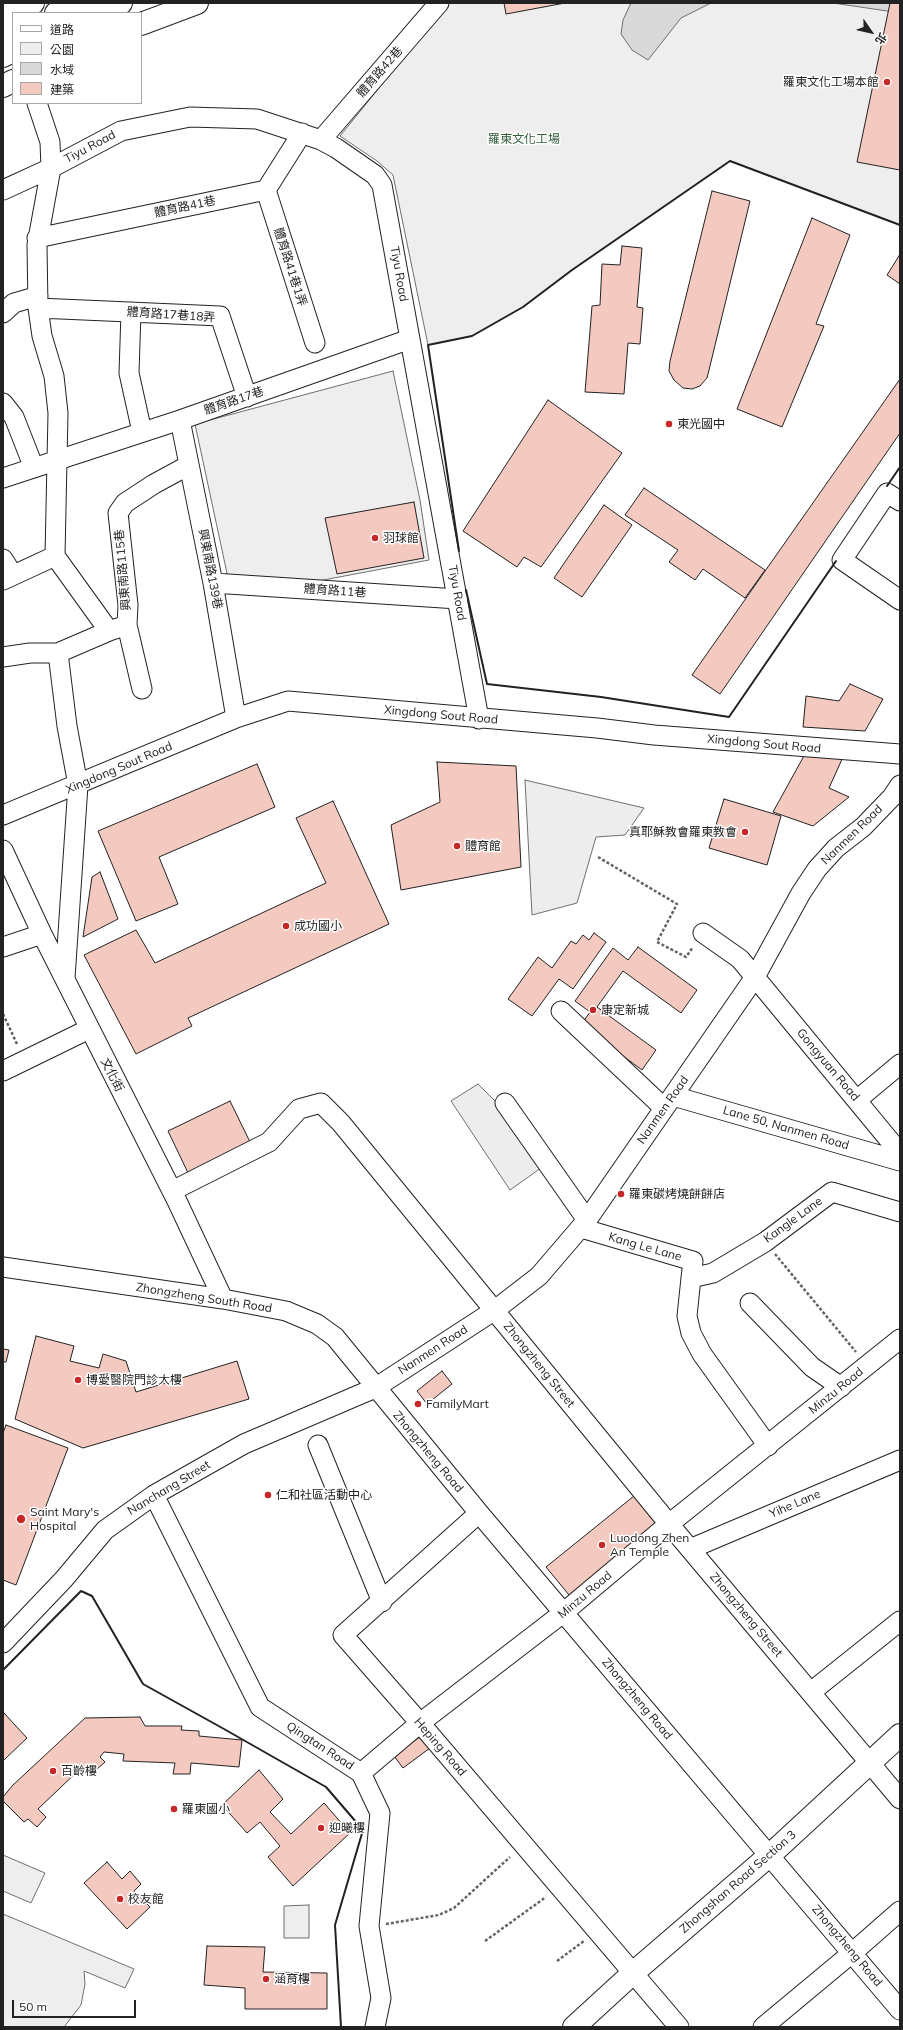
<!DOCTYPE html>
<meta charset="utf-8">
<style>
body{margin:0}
#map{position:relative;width:903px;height:2030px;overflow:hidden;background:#fff;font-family:Mulish,"Noto Sans TC",sans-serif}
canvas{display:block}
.frame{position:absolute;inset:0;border:4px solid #222;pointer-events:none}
.legend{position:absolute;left:12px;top:12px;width:130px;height:92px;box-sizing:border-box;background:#fff;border:1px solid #a7a7a7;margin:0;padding:5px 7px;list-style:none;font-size:12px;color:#222}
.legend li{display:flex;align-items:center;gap:8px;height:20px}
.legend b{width:20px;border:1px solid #a7a7a7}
.north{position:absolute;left:851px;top:12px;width:40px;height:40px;-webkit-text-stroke:3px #fff;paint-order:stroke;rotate:124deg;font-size:11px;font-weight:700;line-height:16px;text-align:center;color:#222}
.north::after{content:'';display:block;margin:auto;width:14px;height:18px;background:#222;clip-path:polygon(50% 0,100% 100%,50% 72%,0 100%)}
.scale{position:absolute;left:12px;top:2000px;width:124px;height:18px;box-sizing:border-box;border:2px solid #222;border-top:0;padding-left:5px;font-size:12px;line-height:14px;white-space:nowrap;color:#222;-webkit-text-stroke:3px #fff;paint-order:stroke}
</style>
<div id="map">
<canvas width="903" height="2030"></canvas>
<div class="frame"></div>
<ul class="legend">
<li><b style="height:5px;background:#fff"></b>道路</li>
<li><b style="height:11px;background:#eee"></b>公園</li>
<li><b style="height:11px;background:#d9d9d9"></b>水域</li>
<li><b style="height:11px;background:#f3c9c0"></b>建築</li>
</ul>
<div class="north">北</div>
<div class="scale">50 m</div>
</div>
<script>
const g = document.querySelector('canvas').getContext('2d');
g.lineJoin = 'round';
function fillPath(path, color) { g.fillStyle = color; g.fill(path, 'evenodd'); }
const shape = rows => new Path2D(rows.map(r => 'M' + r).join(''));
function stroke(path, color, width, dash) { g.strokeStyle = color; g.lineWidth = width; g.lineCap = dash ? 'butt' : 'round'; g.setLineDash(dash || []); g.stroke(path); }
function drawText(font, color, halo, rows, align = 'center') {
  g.font = font + ' Mulish,"Noto Sans TC",sans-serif'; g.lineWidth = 3; g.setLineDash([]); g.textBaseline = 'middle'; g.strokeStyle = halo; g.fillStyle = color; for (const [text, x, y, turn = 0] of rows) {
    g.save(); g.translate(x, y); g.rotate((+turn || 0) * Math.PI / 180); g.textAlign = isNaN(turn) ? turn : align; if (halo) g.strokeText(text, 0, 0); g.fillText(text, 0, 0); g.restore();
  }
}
const green = shape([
 [448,3,900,3,900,225,730,161,572,270,523,307,472,336,428,345,393,175,377,161,340,136,448,3],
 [393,371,420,500,429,560,318,581,228,578,195,424,393,371],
 [3,1855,45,1873,31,1903,3,1891,3,1855],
 [309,1905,309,1938,284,1938,284,1906,309,1905],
 [3,1914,134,1969,125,1988,84,1971,85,1984,81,2005,64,2027,3,2027,3,1914]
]);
const parking = shape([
 [525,780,644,808,625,835,596,837,577,903,532,915,525,780],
 [478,1084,497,1103,541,1168,510,1190,451,1101,478,1084]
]);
const water = shape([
 [631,3,711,3,681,18,648,60,632,50,621,34,623,20,631,3],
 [833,3,896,3,894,12,833,3]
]);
const building = shape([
 [504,3,565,3,506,14,504,3],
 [890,3,900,3,900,170,857,162,890,3],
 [712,191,750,201,709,370,707,378,700,386,692,389,683,388,674,380,669,371,670,361,712,191],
 [812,218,850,235,816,324,824,326,782,427,737,409,812,218],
 [622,246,642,248,637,307,643,308,640,344,628,343,624,394,585,392,592,306,600,305,602,264,620,265,622,246],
 [899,256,900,257,900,284,887,275,899,256],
 [900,379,900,433,720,694,692,675,900,379],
 [548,400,622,453,541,567,524,557,517,567,463,531,548,400],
 [644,488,765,570,745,598,703,569,695,580,669,562,678,550,625,515,644,488],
 [414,502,424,558,337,574,325,518,414,502],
 [604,505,632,525,582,597,554,578,604,505],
 [850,684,883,699,865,731,803,727,806,696,839,701,850,684],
 [805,754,843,757,829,788,849,797,813,826,773,812,805,754],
 [437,762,516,766,521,867,401,890,391,825,440,802,437,762],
 [257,764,275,807,159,857,178,904,136,921,98,831,257,764],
 [724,799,781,816,767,865,709,848,724,799],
 [333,801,389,924,188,1018,192,1026,136,1054,84,955,136,930,155,963,326,883,296,818,333,801],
 [100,872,118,919,83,937,92,877,100,872],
 [594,933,606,942,573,989,559,979,532,1016,508,999,538,957,552,968,571,941,576,944,583,935,589,940,594,933],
 [638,947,697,990,681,1013,623,971,597,1007,656,1050,642,1070,581,1025,590,1012,575,1001,613,948,628,960,638,947],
 [230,1101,251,1144,189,1175,168,1131,230,1101],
 [36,1336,74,1346,70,1361,99,1368,103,1354,126,1361,136,1392,237,1361,249,1399,83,1448,15,1419,36,1336],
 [3,1349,9,1350,6,1362,3,1362,3,1349],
 [442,1371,452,1384,427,1404,417,1391,442,1371],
 [6,1425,68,1448,16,1585,3,1580,3,1433,6,1425],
 [634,1496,657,1523,569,1595,546,1567,634,1496],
 [3,1712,27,1738,3,1761,3,1712],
 [140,1717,145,1726,182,1726,181,1730,199,1731,199,1736,242,1740,239,1767,191,1763,190,1774,173,1774,175,1763,123,1761,124,1754,104,1752,100,1757,105,1762,88,1777,81,1768,38,1809,46,1817,37,1827,28,1819,24,1822,3,1801,3,1797,13,1785,85,1718,140,1717],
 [421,1736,430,1748,403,1768,394,1756,421,1736],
 [259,1770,283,1799,270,1812,291,1834,324,1803,350,1833,293,1886,268,1857,280,1846,260,1822,247,1833,222,1805,259,1770],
 [107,1862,122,1879,130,1871,141,1884,134,1891,150,1907,127,1929,84,1883,107,1862],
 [207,1946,265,1947,263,1972,327,1973,327,2009,245,2009,245,1988,204,1985,207,1946]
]);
const path = shape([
 [598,857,677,904,657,942,686,957,693,947],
 [3,1014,17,1044],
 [775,1254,856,1352],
 [386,1924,439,1915,454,1908,510,1857],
 [485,1941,546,1897],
 [557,1961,584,1941]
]);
const minor = shape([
 [37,103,50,142,51,168,37,245,38,308,42,336,54,376,58,413,55,556,109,631],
 [321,140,439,3],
 [3,190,51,168,121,131,190,117,257,119,321,140,336,148,375,175,382,185,479,719],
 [266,190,315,343],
 [37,238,266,190,302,133],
 [38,308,220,316,247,397],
 [131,312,129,373,142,432],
 [3,313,14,303,38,296],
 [3,403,14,417,34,468],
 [180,420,213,583,236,718],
 [3,478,180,420,410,339],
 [900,501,887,493,842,560,900,600],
 [3,559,13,575],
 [3,580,55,556],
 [213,583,458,599],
 [127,625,142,689],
 [3,657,30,653,58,653],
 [3,815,236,718,288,701,597,728,654,735,900,754],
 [3,850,42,934,177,1201,223,1299],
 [703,933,740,959,900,1153],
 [3,947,42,934],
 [65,978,78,785,67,726,58,653,109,631,127,625,128,605,118,513,125,503,154,484,189,465],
 [561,1011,664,1108],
 [3,1071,89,1029],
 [673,1096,900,1161],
 [857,1100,900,1064],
 [505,1103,587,1220],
 [172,1191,269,1142,299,1109,321,1103,341,1123,669,1524,900,1799],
 [581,1228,693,1261,691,1278,713,1273,765,1242,832,1192,900,1212],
 [3,1267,223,1299,286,1311,317,1324,335,1337,479,1513,900,2010],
 [691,1278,687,1316,691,1333,702,1354,768,1446],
 [750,1303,812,1367,841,1387],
 [318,1445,382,1602],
 [154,1495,260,1707,361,1773,380,1813,369,1926,381,1998,375,2027],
 [479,1513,343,1635,420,1723,679,2027],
 [690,1549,900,1460],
 [3,1643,64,1579,105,1530,154,1495,244,1444,375,1388,495,1310,539,1276,587,1220,755,977,801,893,817,869,836,848,863,827,892,797,900,785],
 [811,1692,900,1621],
 [361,1773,420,1723,563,1613,669,1524,900,1339],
 [763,2027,852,1953,900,1911]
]);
const major = shape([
 [56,13,79,3],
 [96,13,121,3],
 [3,16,33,3],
 [141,24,197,3],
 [3,36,13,32],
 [3,56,13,51],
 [3,86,13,81],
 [574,2027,633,1973,770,1855,900,1735]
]);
const wall = shape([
 [887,486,900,467],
 [459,551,428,345,472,336,523,307,572,270,730,161,900,225],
 [466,590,487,684,601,697,729,717,836,561],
 [3,1670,81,1591,92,1596,143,1684,224,1729,326,1787,363,1830,335,1925,341,2027]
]);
const markers = [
 [887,82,4,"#c62828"],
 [669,424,4,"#c62828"],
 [375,538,4,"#c62828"],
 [745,832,4,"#c62828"],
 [457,846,4,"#c62828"],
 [286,926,4,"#c62828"],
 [593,1010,4,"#c62828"],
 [621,1194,4,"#c62828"],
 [78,1380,4,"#c62828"],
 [418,1404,4,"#c62828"],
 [268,1495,4,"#c62828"],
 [21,1519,5,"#c62828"],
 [602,1545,4,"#c62828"],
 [53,1771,4,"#c62828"],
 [174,1809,4,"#c62828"],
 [321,1828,4,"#c62828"],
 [120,1899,4,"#c62828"],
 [266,1979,4,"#c62828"]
];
const streetNames = [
 ["體育路42巷",380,72,-49],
 ["Tiyu Road",90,147,-28],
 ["體育路41巷",185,207,-12],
 ["體育路41巷1弄",290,267,72],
 ["Tiyu Road",399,274,80],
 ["體育路17巷18弄",171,315,4],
 ["體育路17巷",234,401,-19],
 ["興東南路139巷",210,569,79],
 ["興東南路115巷",123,570,-95],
 ["體育路11巷",335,591,4],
 ["Tiyu Road",457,593,80],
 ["Xingdong Sout Road",441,715,5],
 ["Xingdong Sout Road",764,744,5],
 ["Xingdong Sout Road",119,768,-23],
 ["Nanmen Road",852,835,-44],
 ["Gongyuan Road",828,1065,50],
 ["文化街",112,1075,63],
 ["Nanmen Road",663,1110,-55],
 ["Lane 50, Nanmen Road",786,1128,16],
 ["Kangle Lane",793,1220,-36],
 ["Kang Le Lane",645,1247,16],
 ["Zhongzheng South Road",204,1298,9],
 ["Nanmen Road",433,1350,-33],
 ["Zhongzheng Street",539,1365,51],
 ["Minzu Road",836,1391,-39],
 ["Zhongzheng Road",428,1452,50],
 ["Nanchang Street",169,1488,-31],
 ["Yihe Lane",795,1504,-23],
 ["Minzu Road",585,1595,-40],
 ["Zhongzheng Street",746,1615,50],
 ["Zhongzheng Road",637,1699,50],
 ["Qingtan Road",320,1746,33],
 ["Heping Road",440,1747,49],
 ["Zhongshan Road Section 3",738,1882,-41],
 ["Zhongzheng Road",847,1946,50]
];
const poiNames = [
 ["羅東文化工場本館",879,82,"right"],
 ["東光國中",677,424],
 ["羽球館",383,538],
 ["真耶穌教會羅東教會",737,832,"right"],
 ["體育館",465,846],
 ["成功國小",294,926],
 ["康定新城",601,1010],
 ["羅東碳烤燒餅餅店",629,1194],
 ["博愛醫院門診大樓",86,1380],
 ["FamilyMart",426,1404],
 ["仁和社區活動中心",276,1495],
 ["Saint Mary's",30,1512],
 ["Hospital",30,1526],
 ["Luodong Zhen",610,1538],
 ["An Temple",610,1552],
 ["百齡樓",61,1771],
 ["羅東國小",182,1809],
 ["迎曦樓",329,1828],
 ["校友館",128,1899],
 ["涵育樓",274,1979]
];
const parkNames = [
 ["羅東文化工場",524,139]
];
fillPath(green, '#eee');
stroke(green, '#6f6f6f', 1);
fillPath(parking, '#ededed');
stroke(parking, '#6f6f6f', 1);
fillPath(water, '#d9d9d9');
stroke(water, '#6f6f6f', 1);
fillPath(building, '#f3c9c0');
stroke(building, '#222', 1);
stroke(minor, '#222', 21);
stroke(major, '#222', 24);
stroke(path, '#646464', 2.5, [3, 2]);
stroke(minor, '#fff', 19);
stroke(major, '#fff', 22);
stroke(wall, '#222', 2);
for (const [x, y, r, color] of markers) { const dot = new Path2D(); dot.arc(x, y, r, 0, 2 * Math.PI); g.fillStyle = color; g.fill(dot); stroke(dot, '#fff', 1.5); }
drawText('12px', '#222', '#fff', streetNames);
drawText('12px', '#222', '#fff', poiNames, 'left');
drawText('12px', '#2f5e38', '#fff', parkNames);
</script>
